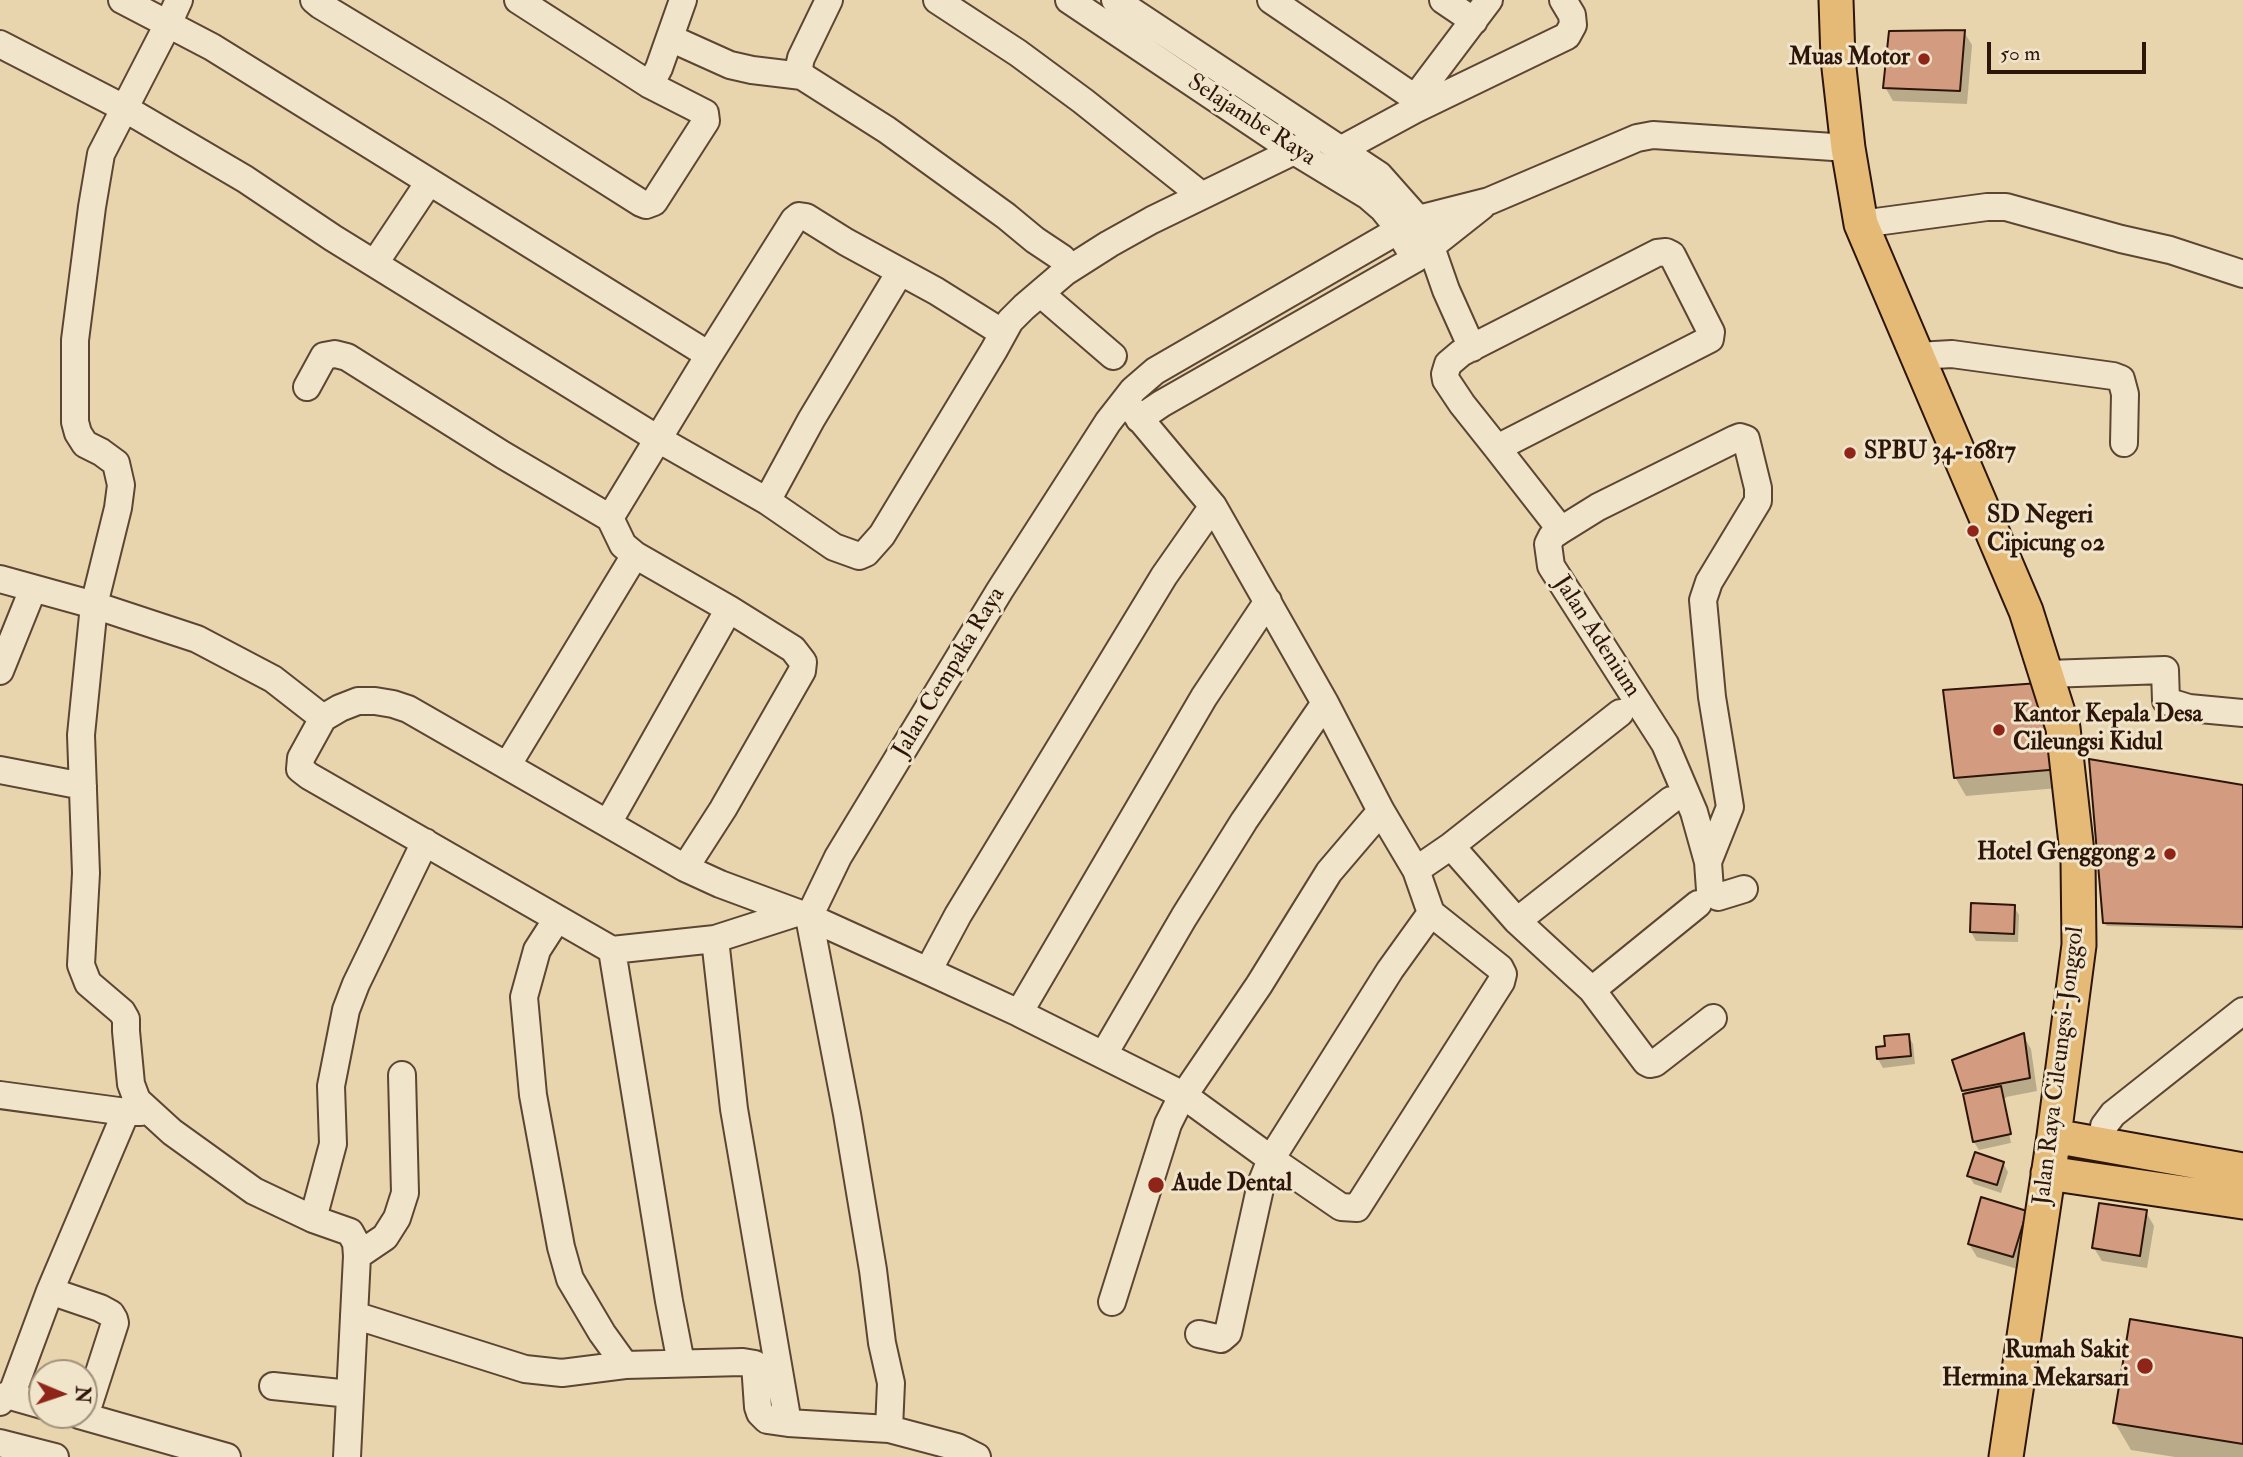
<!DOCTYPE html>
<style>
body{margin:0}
#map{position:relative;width:2243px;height:1457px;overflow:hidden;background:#e8d5ad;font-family:"IM FELL Double Pica",serif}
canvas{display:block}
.north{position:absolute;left:28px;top:1359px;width:70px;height:70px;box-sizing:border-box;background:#f0e4ca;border:2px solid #a2917d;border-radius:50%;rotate:92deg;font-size:19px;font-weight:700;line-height:28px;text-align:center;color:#2d1509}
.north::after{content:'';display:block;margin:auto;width:24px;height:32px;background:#8f2418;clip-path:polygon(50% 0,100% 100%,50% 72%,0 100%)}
.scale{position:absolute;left:1987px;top:42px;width:159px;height:32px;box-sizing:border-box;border:4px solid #2d1509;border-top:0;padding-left:9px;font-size:21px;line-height:24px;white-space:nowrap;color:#2d1509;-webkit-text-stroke:5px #f0e4ca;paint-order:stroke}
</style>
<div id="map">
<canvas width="2243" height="1457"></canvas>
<div class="north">N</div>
<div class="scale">50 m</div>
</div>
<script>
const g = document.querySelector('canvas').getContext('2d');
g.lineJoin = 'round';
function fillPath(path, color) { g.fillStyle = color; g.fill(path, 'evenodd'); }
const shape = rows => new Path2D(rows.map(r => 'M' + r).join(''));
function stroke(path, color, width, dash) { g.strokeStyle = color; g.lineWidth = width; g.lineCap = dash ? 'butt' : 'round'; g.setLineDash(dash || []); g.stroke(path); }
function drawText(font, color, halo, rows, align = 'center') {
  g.font = font + ' "IM FELL Double Pica",serif'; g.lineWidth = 6; g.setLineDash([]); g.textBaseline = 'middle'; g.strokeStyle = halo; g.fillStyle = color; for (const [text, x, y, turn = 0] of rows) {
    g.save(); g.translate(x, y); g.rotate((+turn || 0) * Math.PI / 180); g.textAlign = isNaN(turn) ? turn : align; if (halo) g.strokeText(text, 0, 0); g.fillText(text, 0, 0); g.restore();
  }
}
const shadow = shape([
 [1964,32,1972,45,1967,104,1893,101,1885,87],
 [2038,685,2070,787,1966,796,1955,777],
 [2243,786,2243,930,2107,926,2104,923],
 [2014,907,2019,915,2018,942,1976,941,1971,932],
 [1908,1035,1913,1044,1915,1064,1883,1068,1878,1059,1887,1047],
 [2023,1035,2031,1049,2037,1091,2006,1097,2015,1142,1979,1150,1974,1142,1964,1091],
 [2002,1098,2006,1098,2015,1142,2011,1143],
 [2003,1163,2008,1172,2001,1193,1974,1184,1969,1176],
 [2026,1212,2021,1270,1977,1257,1969,1244],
 [2146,1212,2154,1226,2147,1268,2102,1261,2094,1248],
 [2243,1340,2243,1457,2175,1457,2131,1450,2115,1423]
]);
const building = shape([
 [1965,30,1960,91,1883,88,1889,31,1965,30],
 [2039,683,2061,769,1954,778,1943,690,2039,683],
 [2089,759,2243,785,2243,927,2103,923,2089,759],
 [1971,903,2015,905,2014,934,1970,932,1971,903],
 [2024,1033,2030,1078,1962,1091,1952,1060,2024,1033],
 [1909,1034,1911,1056,1877,1059,1876,1047,1885,1046,1884,1036,1909,1034],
 [2001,1086,2011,1134,1973,1142,1963,1094,2001,1086],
 [1975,1152,2004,1162,1997,1185,1967,1176,1975,1152],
 [1981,1197,2027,1211,2013,1257,1968,1244,1981,1197],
 [2099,1203,2147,1210,2140,1256,2092,1248,2099,1203],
 [2130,1319,2243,1338,2243,1444,2113,1423,2130,1319]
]);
const minor = shape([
 [122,0,168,24,179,0],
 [314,0,320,5,499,113,641,203,646,205,654,202,706,121,705,113,650,85,518,0],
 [829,0,801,58,799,67,802,76,887,130,1006,216,1035,240,1062,258,1071,268],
 [937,0,1018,53,1083,101,1201,195],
 [1069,0,1294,151,1368,196,1383,209,1392,220,1415,259],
 [1115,0,1379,175,1418,219,1431,247,1446,290,1472,348],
 [1271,0,1415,98],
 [1443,0,1474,21],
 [670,38,730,65,752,70,802,76],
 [0,44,124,108,245,179,333,238,658,439,610,518],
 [650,85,659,68,683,0],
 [1414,110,1567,36,1573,25,1572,15,1563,0],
 [1342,149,1414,110,1415,98,1489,0],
 [1861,224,1987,207,2006,207,2121,239,2170,250,2243,274],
 [375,263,429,182],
 [1041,294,1113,356],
 [709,355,658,439,767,501,834,547,859,556,866,553,882,535,994,350,1010,321,1024,307,1065,272,1109,244,1152,220,1294,151,1319,137],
 [1917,356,1952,354,2113,376,2121,379,2125,394,2124,443],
 [307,387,324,356,335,354,347,357,503,455,610,518,623,545,635,555,729,609],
 [1139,419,1161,404,1415,259,1482,206],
 [1497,448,1710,339,1711,332,1672,255,1666,252,1657,253,1461,353,1448,364,1445,374,1446,380,1462,404,1497,448,1561,530,1552,536,1548,544,1551,566,1665,744,1694,812,1708,862,1710,890,1718,897,1744,889],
 [767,501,811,420,900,272],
 [1561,530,1598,507,1735,439,1740,437,1746,439,1758,488,1758,501,1709,582,1703,600,1712,697,1730,807,1708,862],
 [0,579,94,605,197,639,273,679,323,718],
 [0,671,33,589],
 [2047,674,2165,670,2166,701,2189,708,2243,713],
 [507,766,635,555],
 [0,770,83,786],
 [608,823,729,609,793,649,803,662,802,671,723,809,685,868],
 [1451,846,1620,713],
 [1416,870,1451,846,1517,921,1592,990,1646,1062,1650,1064,1655,1063,1713,1018],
 [796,913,715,939,612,950,309,776,300,769,301,758,323,718,340,708,358,701,375,701,393,704,408,709,685,868,720,884,809,917,928,971,1019,1013,1183,1095,1271,1159,1390,970,1431,913,1416,870,1381,811,1325,703,1213,506,1125,401],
 [557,919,537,950,524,997,533,1095,561,1247,570,1279,602,1333,625,1365,743,1362,755,1364,758,1407,760,1413,767,1420,788,1423,889,1429,891,1383,882,1343,873,1270,847,1114,809,917,838,857,1000,590,1108,422,1133,390,1155,371,1418,219,1489,201,1637,138,1653,135,1848,148],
 [1517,921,1671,800],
 [715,939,734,1109,788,1423],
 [612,950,669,1301,681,1363],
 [928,971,958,915,1164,576,1213,506],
 [1592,990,1698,904],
 [1019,1013,1204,697,1268,601],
 [1104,1054,1184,917,1244,821,1325,703],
 [0,1095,126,1112,141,1112],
 [2102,1146,2104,1126,2113,1114,2243,1011],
 [313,1219,333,1144,331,1086,346,1010,356,984,425,842],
 [357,1256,385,1237,397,1218,405,1193,402,1075],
 [50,1291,100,1308,111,1314,114,1319,115,1323,85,1416],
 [1112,1302,1168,1124,1178,1104,1259,985,1329,872,1381,811],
 [354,1315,525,1369,562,1373,625,1365],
 [1199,1334,1221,1339,1228,1333,1261,1184,1271,1159,1341,1207,1357,1208,1501,982,1503,974,1500,968,1431,913],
 [273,1386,350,1394],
 [11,1396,50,1291,126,1112],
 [0,1402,2,1398,7,1395,42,1405],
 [79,1415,227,1457],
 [889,1429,957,1447,977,1457],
 [0,1443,55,1457],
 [347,1457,357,1256,356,1243,350,1232,313,1219,254,1191,172,1132,137,1100,131,1084,126,1031,126,1019,122,1012,88,983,81,965,86,873,81,735,94,605,118,508,121,485,116,463,101,452,85,444,78,433,75,422,75,340,92,207,101,154,168,24,212,47,709,355,794,220,799,216,806,217,846,242,936,291,1003,333]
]);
const major = shape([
 [1836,0,1838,59,1848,148,1861,224,2026,611,2063,728,2078,861,2079,945,2054,1136,2006,1457],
 [2054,1136,2243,1170],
 [2048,1173,2243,1202]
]);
const markers = [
 [1924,59,7,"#8f2418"],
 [1850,453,7,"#8f2418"],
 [1973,531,7,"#8f2418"],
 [1999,730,7,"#8f2418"],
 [2170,854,7,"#8f2418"],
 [1156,1185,9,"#8f2418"],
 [2145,1366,9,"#8f2418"]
];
const poiNames = [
 ["Muas Motor",1910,59,"right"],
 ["SPBU 34-16817",1864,453],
 ["SD Negeri",1987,517],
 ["Cipicung 02",1987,545],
 ["Kantor Kepala Desa",2013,716],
 ["Cileungsi Kidul",2013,744],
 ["Hotel Genggong 2",2156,854,"right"],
 ["Aude Dental",1172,1185],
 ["Rumah Sakit",2129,1352,"right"],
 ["Hermina Mekarsari",2129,1380,"right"]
];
const streetNames = [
 ["Selajambe Raya",1251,121,33],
 ["Jalan Adenium",1596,637,57],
 ["Jalan Cempaka Raya",950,673,-59],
 ["Jalan Raya Cileungsi-Jonggol",2060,1066,-83]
];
fillPath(shadow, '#0003');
fillPath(building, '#d39b7f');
stroke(building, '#2d1509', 2);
stroke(minor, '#5c4532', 30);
stroke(major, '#2d1509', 37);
stroke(minor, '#f0e4ca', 26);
stroke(major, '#e4ba76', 33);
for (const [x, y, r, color] of markers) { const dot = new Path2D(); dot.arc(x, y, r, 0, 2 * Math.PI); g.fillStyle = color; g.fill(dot); stroke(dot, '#f0e4ca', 2.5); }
drawText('bold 24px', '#2d1509', '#f0e4ca', poiNames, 'left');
drawText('24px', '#2d1509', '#f0e4ca', streetNames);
</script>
